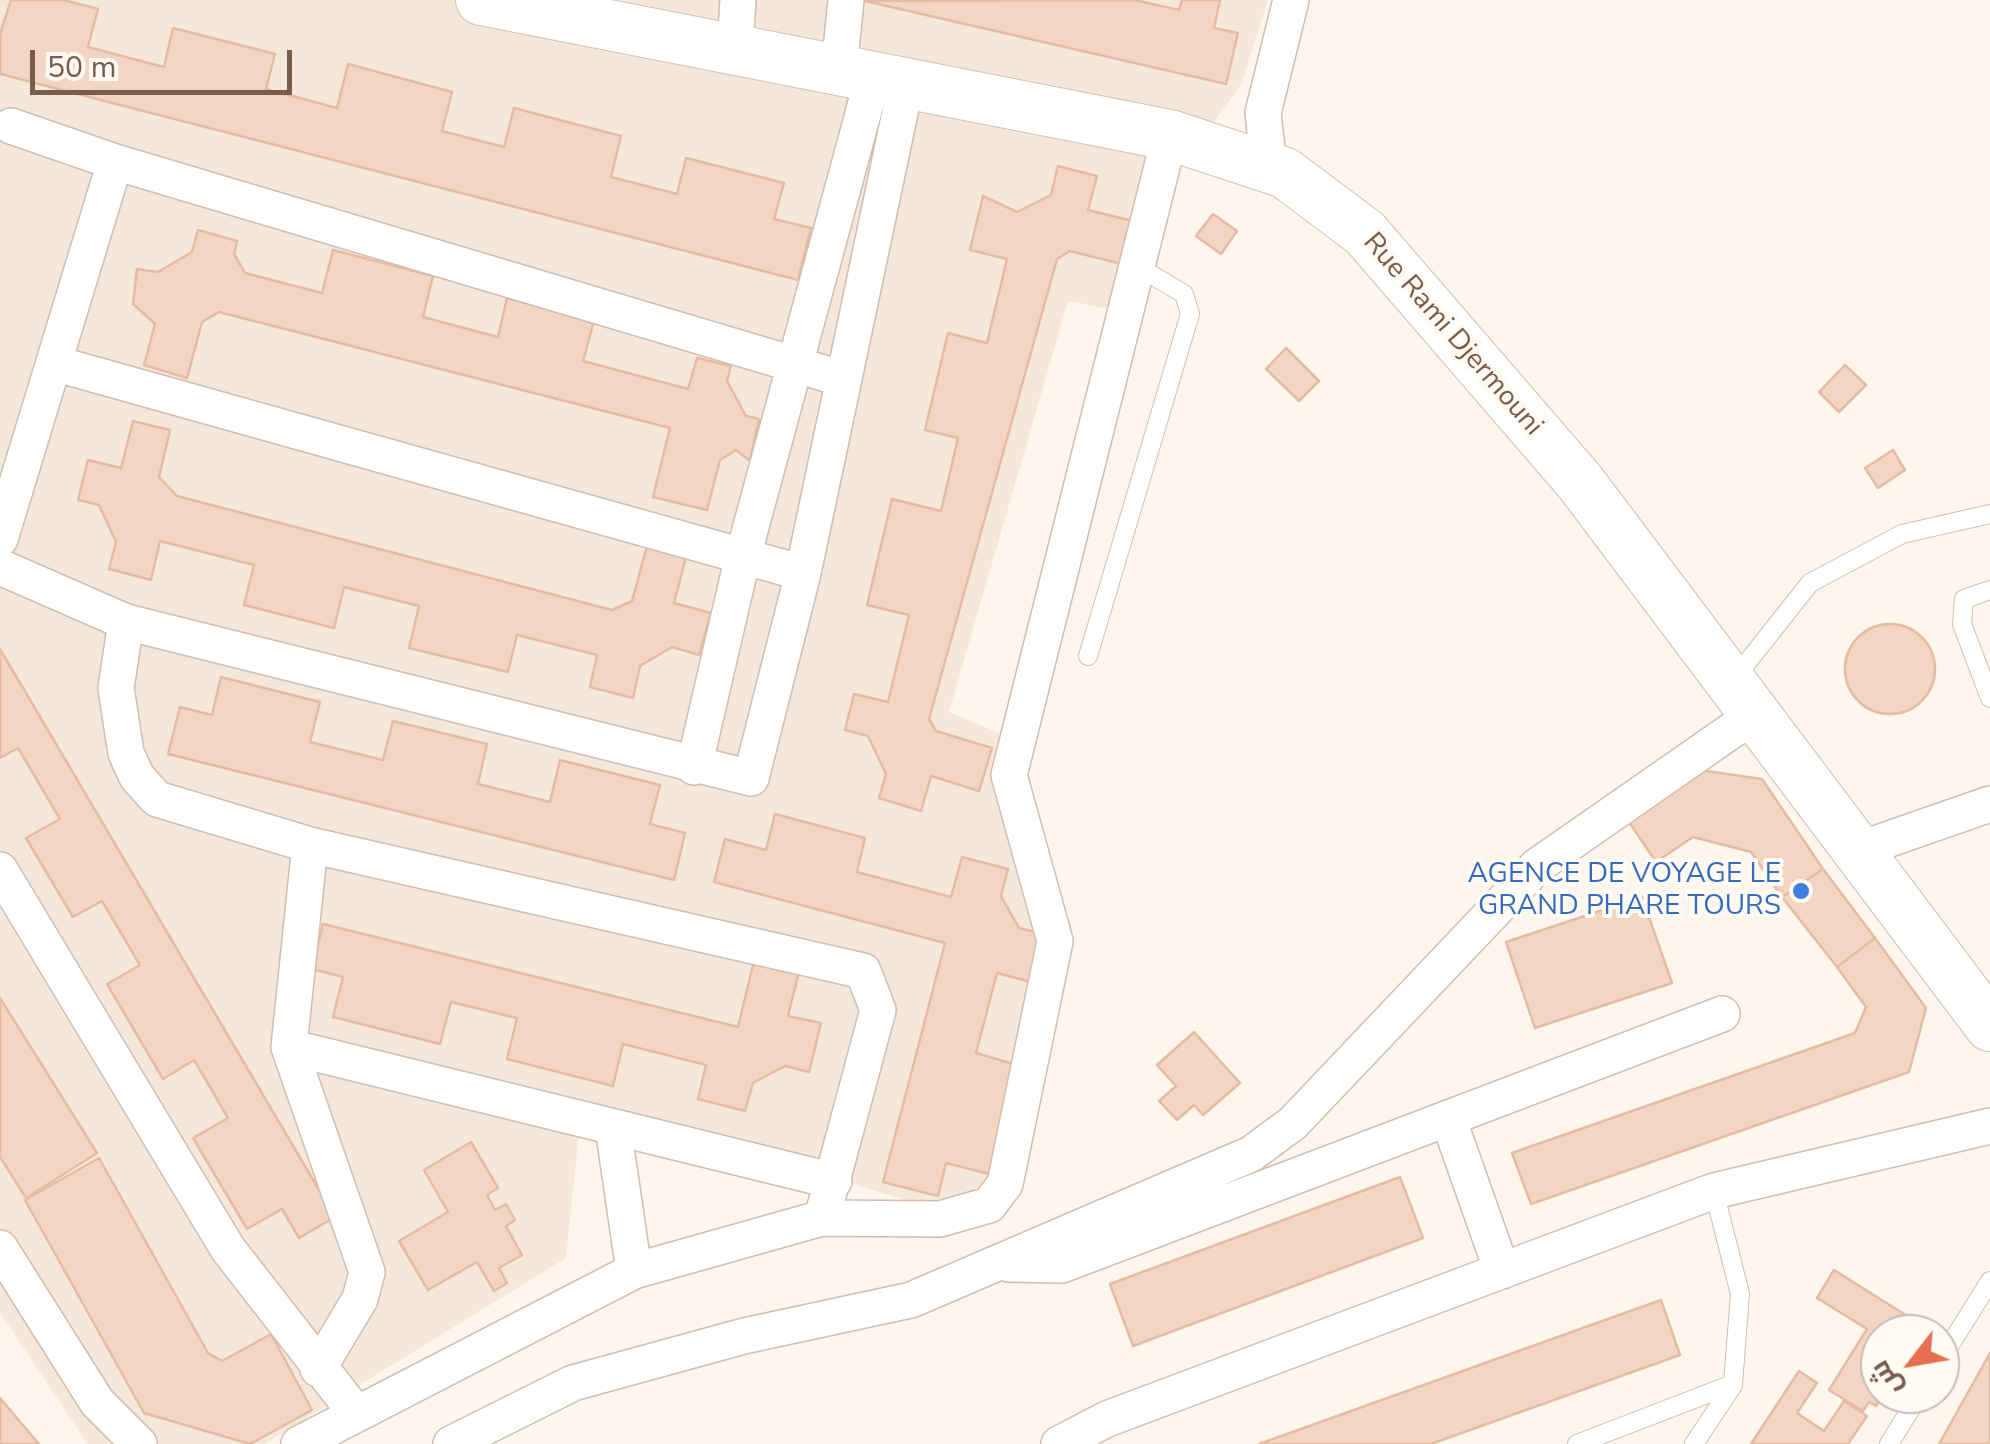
<!DOCTYPE html>
<meta charset="utf-8">
<style>
body{margin:0}
#map{position:relative;width:1990px;height:1444px;overflow:hidden;background:#fdf6ec;font-family:"Nunito Sans",Cairo,sans-serif}
canvas{display:block}
.north{position:absolute;left:1860px;top:1314px;width:100px;height:100px;box-sizing:border-box;background:#fffaf3;border:2px solid #cabbb1;border-radius:50%;rotate:239deg;font-size:28px;font-weight:700;line-height:40px;text-align:center;color:#7a5c4d}
.north::after{content:'';display:block;margin:auto;width:35px;height:45px;background:#e76f51;clip-path:polygon(50% 0,100% 100%,50% 72%,0 100%)}
.scale{position:absolute;left:30px;top:50px;width:262px;height:45px;box-sizing:border-box;border:5px solid #7a5c4d;border-top:0;padding-left:12px;font-size:30px;line-height:35px;white-space:nowrap;color:#7a5c4d;-webkit-text-stroke:8px #fffaf3;paint-order:stroke}
</style>
<div id="map">
<canvas width="1990" height="1444"></canvas>
<div class="north">ش</div>
<div class="scale">50 m</div>
</div>
<script>
const g = document.querySelector('canvas').getContext('2d');
g.lineJoin = 'round';
function fillPath(path, color) { g.fillStyle = color; g.fill(path, 'evenodd'); }
const shape = rows => new Path2D(rows.map(r => 'M' + r).join(''));
function stroke(path, color, width, dash) { g.strokeStyle = color; g.lineWidth = width; g.lineCap = dash ? 'butt' : 'round'; g.setLineDash(dash || []); g.stroke(path); }
function drawText(font, color, halo, rows, align = 'center') {
  g.font = font + ' "Nunito Sans",sans-serif'; g.lineWidth = 8; g.setLineDash([]); g.textBaseline = 'middle'; g.strokeStyle = halo; g.fillStyle = color; for (const [text, x, y, turn = 0] of rows) {
    g.save(); g.translate(x, y); g.rotate((+turn || 0) * Math.PI / 180); g.textAlign = isNaN(turn) ? turn : align; if (halo) g.strokeText(text, 0, 0); g.fillText(text, 0, 0); g.restore();
  }
}
const residential = shape([
 [0,0,1268,0,1241,85,1144,218,1118,311,1068,301,949,712,1004,735,1051,938,990,1182,935,1209,582,1102,566,1258,264,1444,88,1444,0,1312]
]);
const building = shape([
 [11,0,64,0,98,9,88,47,164,67,173,28,275,54,266,89,337,108,348,64,452,92,442,131,504,147,514,108,621,136,611,177,677,194,686,158,784,183,774,219,811,228,798,280,0,74,0,34,11,0],
 [1135,0,1179,10,1182,0,1220,0,1214,28,1238,33,1226,84,865,1,1135,0],
 [1058,166,1097,176,1088,210,1137,222,1126,265,1070,251,1057,259,929,719,936,731,992,748,979,791,931,776,921,811,879,798,886,774,868,736,845,730,854,694,888,702,909,615,867,605,892,499,941,511,958,438,925,430,948,333,987,343,1007,259,970,250,983,196,1017,212,1051,195,1058,166],
 [1213,214,1237,231,1221,254,1196,236,1213,214],
 [198,230,237,241,234,254,245,273,322,293,333,250,433,276,423,317,498,337,507,298,594,321,583,361,688,389,697,358,731,366,727,381,746,416,759,419,750,461,736,450,720,460,707,510,653,497,670,428,219,312,202,322,187,378,144,365,155,324,133,304,137,269,158,272,192,252,198,230],
 [1286,348,1319,381,1299,401,1266,369,1286,348],
 [1845,365,1866,385,1839,412,1819,392,1845,365],
 [133,421,170,430,159,477,177,496,612,610,632,601,647,546,686,557,674,603,711,613,699,655,672,647,640,666,633,698,590,687,597,655,517,635,508,672,409,648,419,606,344,587,334,628,244,605,254,565,160,541,151,580,109,569,116,542,99,505,78,500,88,460,121,468,133,421],
 [1893,450,1905,470,1878,488,1865,468,1893,450],
 '1845 669a45 45 0 1 1 90 0a45 45 0 1 1-90 0Z',
 [0,649,335,1217,299,1238,282,1209,247,1229,193,1138,228,1118,194,1060,163,1079,107,984,140,965,102,901,73,917,26,838,60,819,18,748,0,758,0,649],
 [221,677,320,702,310,742,383,760,393,721,487,744,478,784,550,802,560,760,660,785,650,824,685,833,674,880,168,754,180,707,212,715,221,677],
 [1699,770,1762,779,1823,869,1782,897,1751,852,1693,837,1656,862,1627,819,1699,770],
 [775,814,865,838,857,872,951,897,962,857,1008,869,1001,896,1019,928,1043,934,1031,982,997,973,976,1053,1017,1065,989,1174,946,1163,938,1196,883,1182,945,943,714,882,725,839,766,850,775,814],
 [1823,869,1875,938,1837,967,1782,897,1823,869],
 [1642,897,1672,983,1535,1028,1506,942,1642,897],
 [323,924,738,1027,755,957,800,968,788,1016,821,1023,809,1072,785,1066,753,1083,745,1111,698,1099,706,1065,623,1044,613,1086,507,1059,517,1018,451,1002,440,1044,333,1017,343,977,312,969,323,924],
 [1875,938,1926,1008,1909,1072,1531,1204,1512,1153,1855,1033,1866,1007,1837,967,1875,938],
 [0,998,97,1153,26,1198,0,1157,0,998],
 [1194,1032,1240,1083,1203,1115,1194,1105,1177,1120,1159,1101,1176,1086,1157,1065,1194,1032],
 [471,1142,498,1188,487,1195,495,1210,506,1204,515,1220,506,1226,522,1255,499,1268,507,1283,494,1291,477,1262,428,1290,399,1241,448,1212,424,1170,471,1142],
 [99,1158,208,1353,222,1361,271,1334,312,1410,250,1444,144,1413,25,1200,99,1158],
 [1400,1177,1423,1238,1133,1346,1110,1284,1400,1177],
 [1834,1270,1912,1319,1908,1325,1916,1334,1880,1334,1876,1378,1883,1394,1876,1406,1869,1402,1863,1411,1829,1390,1867,1329,1817,1298,1834,1270],
 [1661,1300,1680,1355,1431,1444,1259,1444,1661,1300],
 [1990,1353,1990,1444,1939,1444,1990,1353],
 [1799,1371,1817,1383,1797,1413,1824,1431,1844,1401,1867,1416,1848,1444,1751,1444,1799,1371],
 [0,1398,39,1444,0,1444,0,1398]
]);
const lane = shape([
 [1990,590,1964,599,1962,624,1990,698],
 [1088,656,1190,314,1184,294,1137,266],
 [1734,679,1810,583,1902,534,1990,514],
 [1940,1361,1990,1281],
 [1577,1444,1733,1384,1740,1294,1714,1191],
 [1694,1444,1733,1385],
 [1889,1444,1920,1394]
]);
const street = shape([
 [735,48,738,0],
 [839,70,846,0],
 [11,126,115,162,840,378],
 [1269,168,1263,113,1291,0],
 [57,364,803,573],
 [0,539,115,162],
 [0,567,126,622,116,688,126,753,137,777,157,799,310,845,289,1047,367,1272,360,1299,318,1369],
 [126,622,751,778,803,573,906,84],
 [694,767,743,556,873,77],
 [310,845,863,971,878,1010,822,1218],
 [1855,851,1990,804],
 [0,870,228,1249,355,1412],
 [289,1047,834,1181],
 [1448,1118,1502,1271],
 [613,1127,634,1271],
 [0,1248,97,1402,139,1444],
 [1009,1264,1062,1265,1722,1014],
 [299,1444,634,1271,822,1218,940,1219,989,1205,1005,1184,1055,941,1009,775,1170,135],
 [451,1444,573,1383,744,1336,911,1300,1251,1154,1293,1123,1537,866,1754,715],
 [1059,1444,1107,1419,1714,1191,1990,1126]
]);
const secondary = shape([
 [481,0,1170,135,1285,173,1365,233,1580,482,1990,1026]
]);
const markers = [
 [1801,891,10,"#3f7fe0"]
];
const streetNames = [
 ["Rue Rami Djermouni",1452,335,49]
];
const shopNames = [
 ["AGENCE DE VOYAGE LE",1781,875],
 ["GRAND PHARE TOURS",1781,907]
];
fillPath(residential, '#f5e8da');
fillPath(building, '#f3d5c3');
stroke(building, '#e6bba3', 2.5);
stroke(lane, '#d1beb0', 20);
stroke(street, '#d1beb0', 38);
stroke(secondary, '#d6c0b0', 52);
stroke(lane, '#fff', 18);
stroke(street, '#fff', 35);
stroke(secondary, '#fff', 50);
for (const [x, y, r, color] of markers) { const dot = new Path2D(); dot.arc(x, y, r, 0, 2 * Math.PI); g.fillStyle = color; g.fill(dot); stroke(dot, '#fffaf3', 4); }
drawText('28px', '#7a5c4d', '#fffaf3', streetNames);
drawText('28px', '#366cbe', '#fffaf3', shopNames, 'right');
</script>
